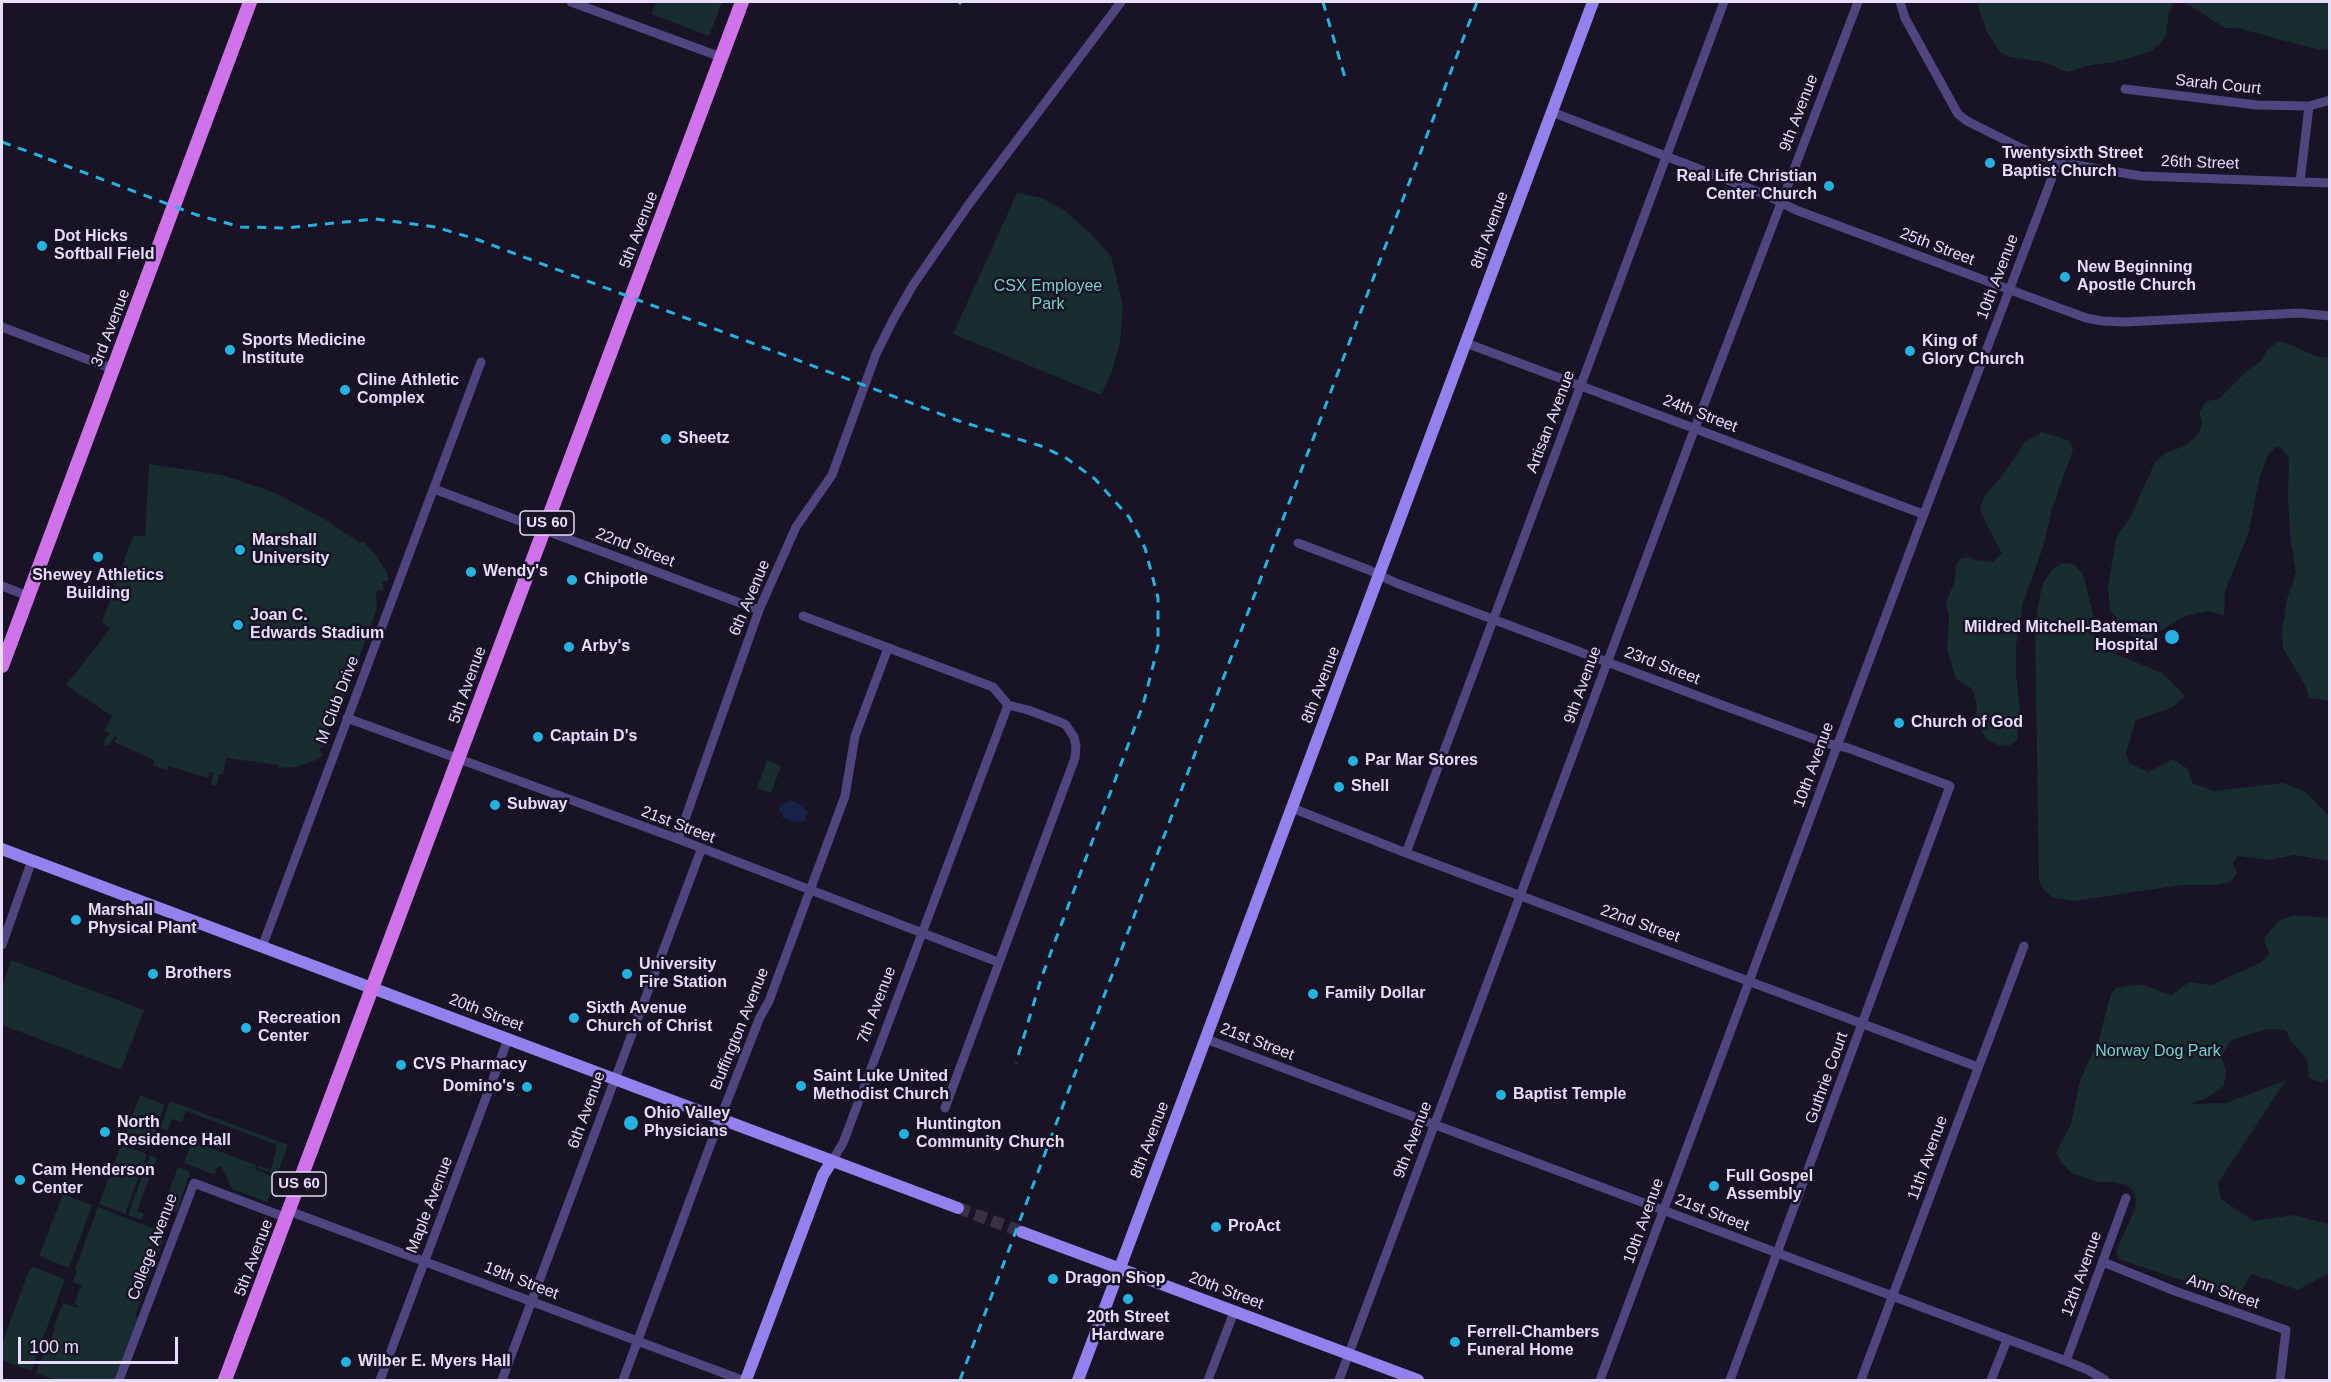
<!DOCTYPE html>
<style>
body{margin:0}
#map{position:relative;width:2331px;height:1382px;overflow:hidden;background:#191326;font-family:Helvetica,sans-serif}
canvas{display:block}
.frame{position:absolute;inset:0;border:3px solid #e5ddfa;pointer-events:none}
.scale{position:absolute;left:18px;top:1337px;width:160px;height:27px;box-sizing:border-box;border:3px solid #e5ddfa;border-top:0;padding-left:8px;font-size:18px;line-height:21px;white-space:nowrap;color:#e5ddfa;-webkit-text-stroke:4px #191326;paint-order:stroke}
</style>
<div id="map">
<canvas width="2331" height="1382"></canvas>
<div class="frame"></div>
<div class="scale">100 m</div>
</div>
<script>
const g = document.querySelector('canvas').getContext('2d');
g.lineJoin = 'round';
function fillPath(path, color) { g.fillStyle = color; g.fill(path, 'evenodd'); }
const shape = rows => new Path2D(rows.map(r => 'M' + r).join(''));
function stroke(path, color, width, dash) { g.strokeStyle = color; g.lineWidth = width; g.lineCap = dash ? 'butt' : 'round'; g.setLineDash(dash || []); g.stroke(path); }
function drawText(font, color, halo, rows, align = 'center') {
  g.font = font + ' Helvetica,sans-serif'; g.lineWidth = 5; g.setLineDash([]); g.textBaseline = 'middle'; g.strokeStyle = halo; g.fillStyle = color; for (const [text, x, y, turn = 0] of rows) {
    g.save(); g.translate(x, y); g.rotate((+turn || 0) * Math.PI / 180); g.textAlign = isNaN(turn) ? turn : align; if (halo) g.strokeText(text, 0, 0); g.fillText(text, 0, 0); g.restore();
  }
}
const green = shape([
 [656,2,722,2,709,36,651,14],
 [1979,2,2329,2,2329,49,2320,50,2237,28,2225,28,2186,3,2175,2,2169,11,2166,35,2159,45,2150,52,2115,62,2091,65,2067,72,2044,62,2009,57,1999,51,1986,30,1978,6],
 [1017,193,1042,198,1065,211,1090,233,1111,256,1123,306,1120,343,1111,375,1101,395,953,334],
 [2278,341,2292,345,2315,356,2329,358,2329,701,2309,698,2305,685,2283,648,2282,630,2287,599,2296,572,2290,535,2288,497,2289,459,2282,448,2276,447,2268,455,2260,476,2248,534,2225,591,2224,615,2207,611,2186,616,2169,625,2143,643,2130,635,2110,610,2108,586,2116,538,2130,518,2155,462,2167,452,2185,446,2199,433,2202,423,2199,412,2207,401,2219,399,2248,370,2262,360,2267,350],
 [2042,432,2070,441,2073,450,2052,509,2043,547,2023,603,2016,646,2016,674,2020,711,2017,740,2010,745,2000,746,1986,739,1976,720,1977,704,1972,689,1956,679,1947,649,1949,617,1946,602,1955,581,1956,565,1961,558,1970,557,1976,560,1993,562,2002,553,1984,520,1980,507,1986,494,1999,480,2025,442],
 [149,464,222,475,273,492,321,517,360,543,363,541,376,555,386,571,389,580,382,582,384,590,376,591,377,606,373,620,337,715,321,738,326,744,319,749,323,755,314,761,295,767,278,768,278,765,226,758,223,775,219,774,217,784,213,786,211,783,213,773,209,772,208,778,169,766,167,770,153,766,154,760,114,742,117,737,115,736,109,745,105,746,104,742,109,733,104,730,112,716,66,685,110,629,102,622,133,536,145,536],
 [2062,563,2073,564,2083,574,2093,614,2093,633,2099,647,2162,673,2185,696,2173,707,2136,720,2126,753,2129,763,2148,772,2173,759,2188,769,2192,783,2214,791,2283,783,2306,792,2329,816,2329,861,2294,855,2271,860,2238,856,2233,863,2237,873,2230,882,2216,885,2182,885,2074,901,2053,898,2044,890,2039,881,2035,628,2038,605,2043,583,2052,570],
 [767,760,781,766,771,793,757,788],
 [2293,915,2329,918,2329,1077,2323,1083,2309,1078,2307,1059,2291,1041,2286,1030,2267,1029,2231,1040,2221,1057,2226,1070,2224,1086,2207,1098,2189,1104,2226,1103,2286,1080,2218,1183,2221,1199,2254,1221,2293,1215,2329,1224,2329,1273,2298,1290,2251,1274,2241,1291,2223,1294,2119,1259,2116,1252,2136,1206,2135,1193,2127,1185,2112,1182,2096,1182,2072,1173,2061,1162,2056,1152,2071,1124,2080,1080,2098,1042,2111,994,2116,988,2125,986,2143,985,2172,995,2189,982,2211,985,2260,963,2269,954,2264,938,2279,921],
 [11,960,144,1010,121,1070,2,1025,2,987],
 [140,1095,165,1105,149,1147,124,1138],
 [170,1101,288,1145,277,1175,258,1168,259,1166,271,1170,277,1145,186,1111,182,1122,172,1119,167,1131,160,1128],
 [192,1141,256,1165,255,1169,276,1178,267,1202,232,1189,221,1166,215,1169,216,1172,213,1174,184,1163],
 [121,1145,147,1154,125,1214,99,1204],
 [150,1155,157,1158,137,1211,144,1214,141,1220,128,1215],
 [178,1167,190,1172,177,1213,163,1208],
 [63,1194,92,1205,69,1268,39,1256],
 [98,1207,165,1233,165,1236,135,1316,138,1317,114,1380,55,1380,36,1373,49,1340,51,1340,55,1329,53,1328,63,1303,77,1308,78,1305,74,1304,80,1288,83,1286,73,1282,77,1271,75,1270],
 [33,1267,65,1279,31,1371,2,1360,2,1344,29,1270]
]);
const water = shape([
 [789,800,804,806,803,808,808,812,805,821,795,822,782,817,783,814,779,810,782,803,784,804]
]);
const secondaryTunnel = shape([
 [958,1208,1022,1232]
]);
const street = shape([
 [571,2,721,57],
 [1900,2,1905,18,1958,114,1967,121,2023,149,2058,162,2141,176,2330,183],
 [2125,89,2257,105,2309,106],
 [1552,112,1766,195,1796,210,2086,318,2102,321,2126,322,2299,313,2330,316],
 [2300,182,2309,106,2330,100],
 [2,327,113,369],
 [1466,343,1923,514],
 [434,489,759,610],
 [1298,543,1369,570,1396,583,1722,705,1825,743,1848,748,1950,786,1730,1380],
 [2,586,28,596],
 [803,616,993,687,1008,705,1028,710,1060,722,1066,725,1074,737,1076,746,1075,758,945,1108],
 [347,718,678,839,998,962],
 [1292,808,1406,853,1978,1067],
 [678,839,759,610,796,527,832,475,876,354,893,320,913,285,969,204,1121,2],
 [1406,853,1724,2],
 [2,945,32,860],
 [262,947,481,362],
 [1206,1039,2066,1361,2088,1370,2105,1380],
 [832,1161,843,1143,1008,705],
 [289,1211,742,1380],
 [2103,1262,2175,1291,2286,1330,2280,1380],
 [2066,1361,2126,1198],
 [119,1380,194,1183,287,1218],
 [380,1380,508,1039],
 [502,1380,701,850],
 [623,1380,720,1119,760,1017,769,1001,845,796,855,736,888,648],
 [1208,1380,1234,1312],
 [1339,1380,1690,441,1858,2],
 [1600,1380,1919,527,2058,162],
 [1861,1380,2024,946],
 [1991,1380,2007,1340]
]);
const secondary = shape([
 [2,849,958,1208],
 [1022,1232,1418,1380],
 [746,1380,823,1175,832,1161],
 [1078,1380,1593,2]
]);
const primary = shape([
 [2,666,250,2],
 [225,1380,742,2]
]);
const rail = shape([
 [1323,2,1346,81],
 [959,4,961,2],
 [2,142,54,161],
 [48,159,197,215,241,227,285,228,375,219,435,227,476,239,959,421,1041,446,1066,458,1095,479,1129,517,1145,548,1158,598,1158,646,1143,705,1041,979,1016,1063],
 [960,1380,1477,2]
]);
const markers = [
 [1990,163,6,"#24b3e0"],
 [1829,186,6,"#24b3e0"],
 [42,246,6,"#24b3e0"],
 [2065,277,6,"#24b3e0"],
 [230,350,6,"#24b3e0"],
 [1910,351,6,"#24b3e0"],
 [345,390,6,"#24b3e0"],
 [666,439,6,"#24b3e0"],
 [240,550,6,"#24b3e0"],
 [98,557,6,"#24b3e0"],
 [471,572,6,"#24b3e0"],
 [572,580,6,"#24b3e0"],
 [238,625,6,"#24b3e0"],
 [2172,637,8,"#24b3e0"],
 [569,647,6,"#24b3e0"],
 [1899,723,6,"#24b3e0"],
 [538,737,6,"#24b3e0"],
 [1353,761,6,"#24b3e0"],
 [1339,787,6,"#24b3e0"],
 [495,805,6,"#24b3e0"],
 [76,920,6,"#24b3e0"],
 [153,974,6,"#24b3e0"],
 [627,974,6,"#24b3e0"],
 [1313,994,6,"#24b3e0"],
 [574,1018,6,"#24b3e0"],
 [246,1028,6,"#24b3e0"],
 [401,1065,6,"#24b3e0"],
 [801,1086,6,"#24b3e0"],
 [527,1087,6,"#24b3e0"],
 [1501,1095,6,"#24b3e0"],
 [631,1123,8,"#24b3e0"],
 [105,1132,6,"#24b3e0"],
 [904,1134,6,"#24b3e0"],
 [20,1180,6,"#24b3e0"],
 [1714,1186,6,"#24b3e0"],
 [1216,1227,6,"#24b3e0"],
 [1053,1279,6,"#24b3e0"],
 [1128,1299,6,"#24b3e0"],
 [1455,1342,6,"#24b3e0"],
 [346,1362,6,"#24b3e0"]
];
const shields = [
 [547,523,54],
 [299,1184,54]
];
const shieldNames = [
 ["US 60",547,523],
 ["US 60",299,1184]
];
const streetNames = [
 ["Sarah Court",2218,85,6],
 ["9th Avenue",1799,113,-69],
 ["26th Street",2200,163,2],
 ["5th Avenue",639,230,-69],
 ["8th Avenue",1490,230,-70],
 ["25th Street",1937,247,21],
 ["10th Avenue",1998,277,-69],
 ["3rd Avenue",111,328,-69],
 ["24th Street",1700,414,21],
 ["Artisan Avenue",1551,422,-69],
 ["22nd Street",635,548,21],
 ["6th Avenue",750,598,-67],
 ["23rd Street",1662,666,21],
 ["5th Avenue",468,685,-70],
 ["8th Avenue",1321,685,-69],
 ["9th Avenue",1583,685,-70],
 ["M Club Drive",338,700,-69],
 ["10th Avenue",1814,765,-70],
 ["21st Street",678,825,21],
 ["22nd Street",1640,924,20],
 ["7th Avenue",877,1005,-69],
 ["20th Street",486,1013,21],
 ["Buffington Avenue",740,1029,-68],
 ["21st Street",1257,1042,21],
 ["Guthrie Court",1827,1078,-70],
 ["6th Avenue",587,1110,-70],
 ["8th Avenue",1150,1140,-69],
 ["9th Avenue",1413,1140,-69],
 ["11th Avenue",1928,1158,-70],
 ["Maple Avenue",430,1205,-69],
 ["21st Street",1712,1213,21],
 ["10th Avenue",1644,1221,-70],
 ["College Avenue",153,1247,-69],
 ["5th Avenue",254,1258,-69],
 ["12th Avenue",2082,1274,-70],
 ["19th Street",521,1281,21],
 ["20th Street",1226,1291,21],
 ["Ann Street",2223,1292,19]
];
const poiNames = [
 ["Twentysixth Street",2002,154],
 ["Baptist Church",2002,172],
 ["Real Life Christian",1817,177,"right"],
 ["Center Church",1817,195,"right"],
 ["Dot Hicks",54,237],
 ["Softball Field",54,255],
 ["New Beginning",2077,268],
 ["Apostle Church",2077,286],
 ["Sports Medicine",242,341],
 ["Institute",242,359],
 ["King of",1922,342],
 ["Glory Church",1922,360],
 ["Cline Athletic",357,381],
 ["Complex",357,399],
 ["Sheetz",678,439],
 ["Marshall",252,541],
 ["University",252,559],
 ["Wendy's",483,572],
 ["Shewey Athletics",98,576,"center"],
 ["Building",98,594,"center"],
 ["Chipotle",584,580],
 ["Joan C.",250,616],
 ["Edwards Stadium",250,634],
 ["Mildred Mitchell-Bateman",2158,628,"right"],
 ["Hospital",2158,646,"right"],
 ["Arby's",581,647],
 ["Church of God",1911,723],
 ["Captain D's",550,737],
 ["Par Mar Stores",1365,761],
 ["Shell",1351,787],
 ["Subway",507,805],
 ["Marshall",88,911],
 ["Physical Plant",88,929],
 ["University",639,965],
 ["Fire Station",639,983],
 ["Brothers",165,974],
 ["Family Dollar",1325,994],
 ["Sixth Avenue",586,1009],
 ["Church of Christ",586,1027],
 ["Recreation",258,1019],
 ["Center",258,1037],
 ["CVS Pharmacy",413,1065],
 ["Saint Luke United",813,1077],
 ["Methodist Church",813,1095],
 ["Domino's",515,1087,"right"],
 ["Baptist Temple",1513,1095],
 ["Ohio Valley",644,1114],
 ["Physicians",644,1132],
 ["North",117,1123],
 ["Residence Hall",117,1141],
 ["Huntington",916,1125],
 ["Community Church",916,1143],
 ["Cam Henderson",32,1171],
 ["Center",32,1189],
 ["Full Gospel",1726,1177],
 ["Assembly",1726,1195],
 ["ProAct",1228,1227],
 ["Dragon Shop",1065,1279],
 ["20th Street",1128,1318,"center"],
 ["Hardware",1128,1336,"center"],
 ["Ferrell-Chambers",1467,1333],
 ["Funeral Home",1467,1351],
 ["Wilber E. Myers Hall",358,1362]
];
const parkNames = [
 ["CSX Employee",1048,287],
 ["Park",1048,305],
 ["Norway Dog Park",2158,1052]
];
fillPath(green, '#172d2f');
fillPath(water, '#162347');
stroke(secondaryTunnel, '#383146', 12, [12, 6]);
stroke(street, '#4f457f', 9);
stroke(secondary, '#9381ed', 12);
stroke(primary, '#cf73eb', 14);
stroke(rail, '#24b3e0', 3, [9, 8]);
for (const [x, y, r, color] of markers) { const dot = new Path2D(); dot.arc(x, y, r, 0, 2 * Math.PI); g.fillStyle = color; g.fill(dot); stroke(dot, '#191326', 2); }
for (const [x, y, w] of shields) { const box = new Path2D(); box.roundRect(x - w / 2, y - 12, w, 24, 4.5); g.fillStyle = '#191326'; g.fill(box); stroke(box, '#e5ddfa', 1.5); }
drawText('bold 15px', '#e5ddfa', null, shieldNames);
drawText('16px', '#e5ddfa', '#191326', streetNames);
drawText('bold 16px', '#e5ddfa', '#191326', poiNames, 'left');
drawText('16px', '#72d1c6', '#191326', parkNames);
</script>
